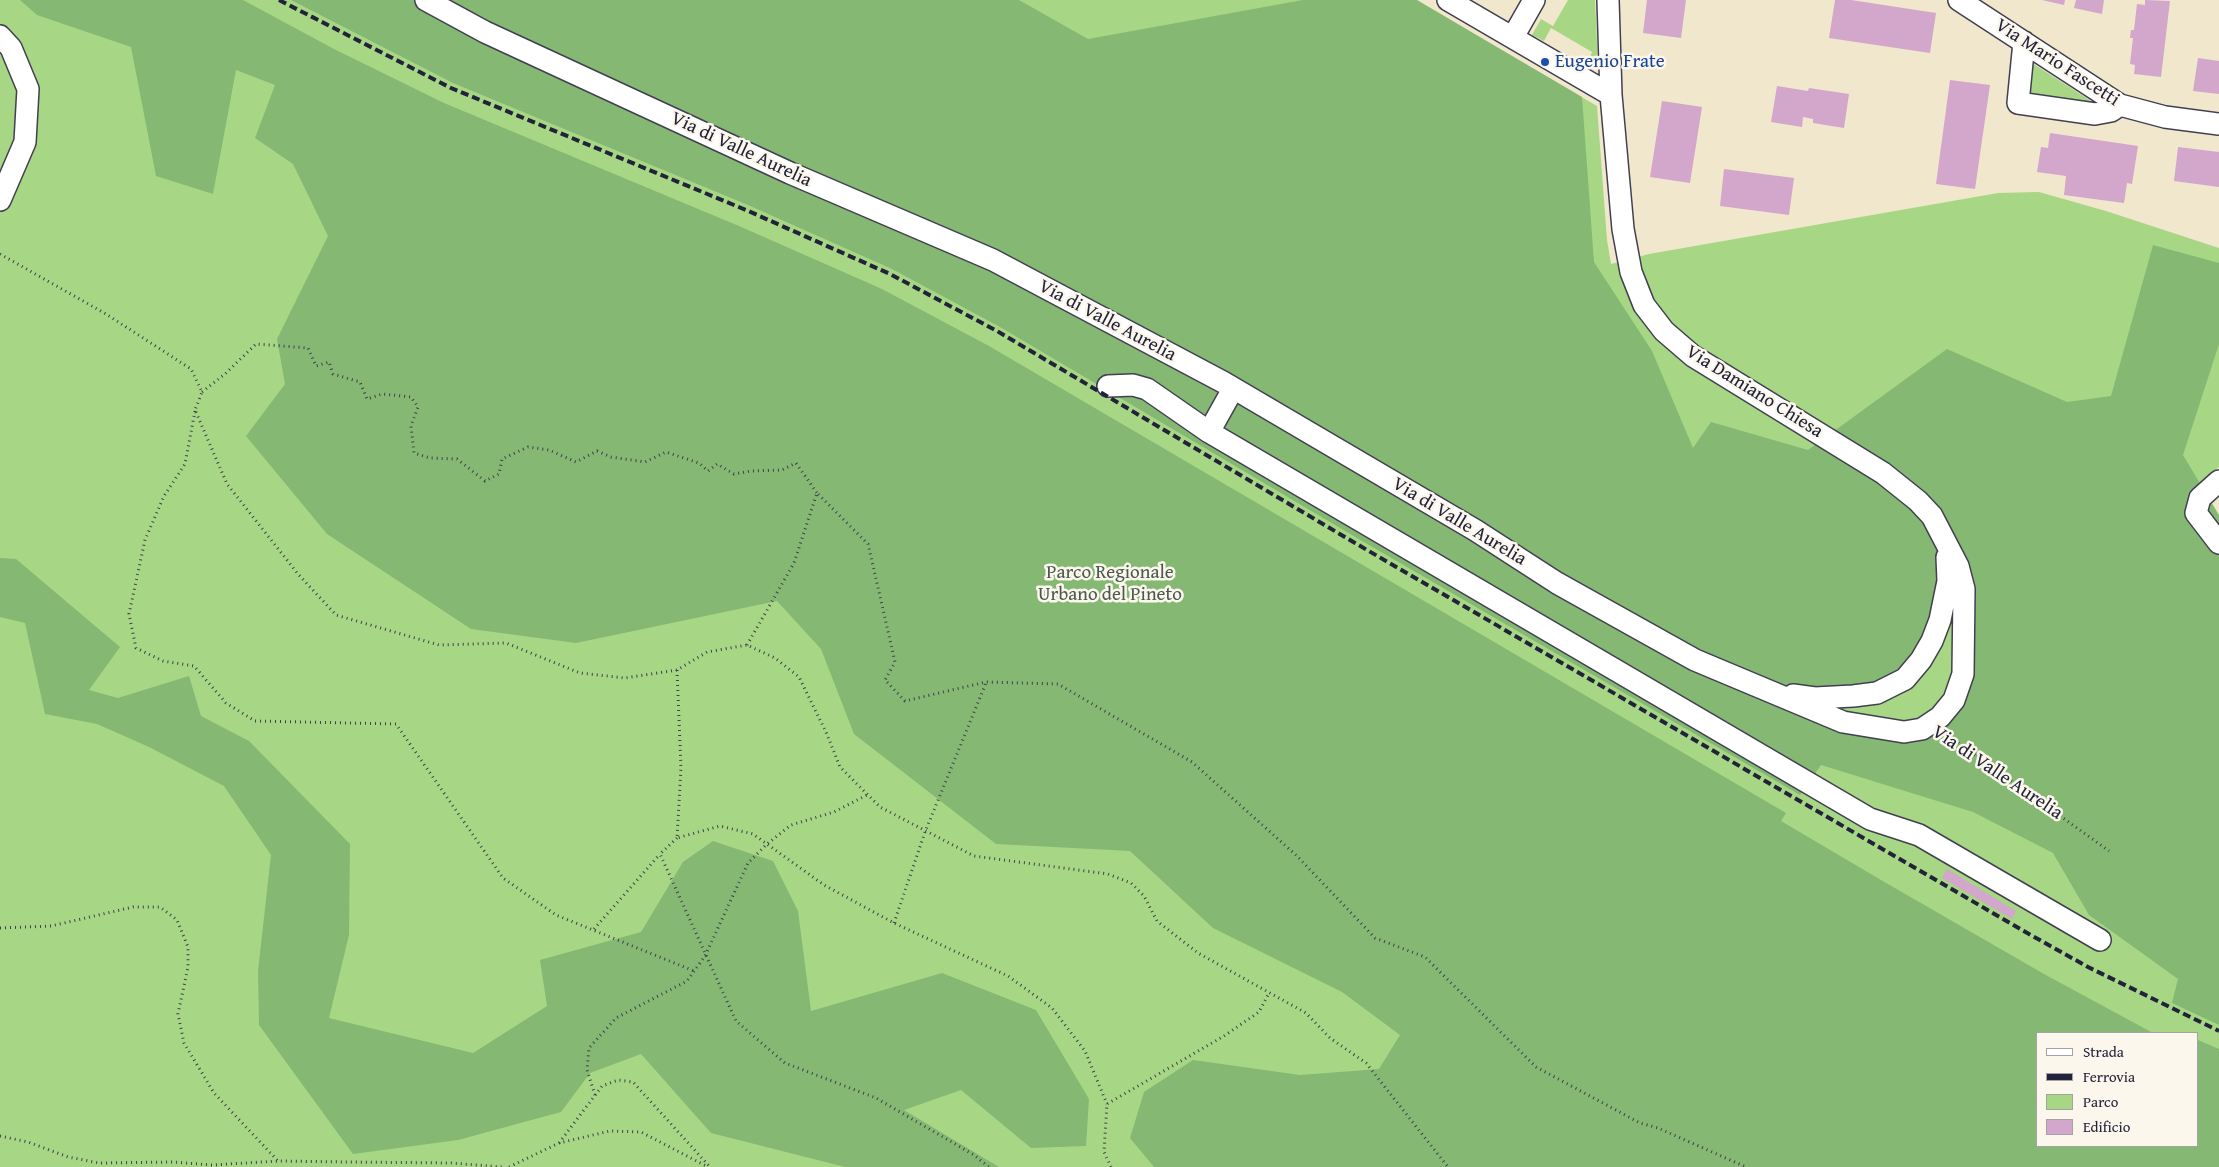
<!DOCTYPE html>
<style>
body{margin:0}
#map{position:relative;width:2219px;height:1167px;overflow:hidden;background:#f1e7cc;font-family:"Gentium Book Plus",serif}
canvas{display:block}
.legend{position:absolute;left:2036px;top:1032px;width:162px;height:115px;box-sizing:border-box;background:#fbf7ec;border:1px solid #a4a2a5;margin:0;padding:6px 9px;list-style:none;font-size:15px;color:#22223b}
.legend li{display:flex;align-items:center;gap:10px;height:25px}
.legend b{width:25px;border:1px solid #a4a2a5}
</style>
<div id="map">
<canvas width="2219" height="1167"></canvas>
<ul class="legend">
<li><b style="height:6px;background:#fff"></b>Strada</li>
<li><b style="height:6px;background:#22223b"></b>Ferrovia</li>
<li><b style="height:14px;background:#a7d785"></b>Parco</li>
<li><b style="height:14px;background:#d3a6cb"></b>Edificio</li>
</ul>
</div>
<script>
const g = document.querySelector('canvas').getContext('2d');
g.lineJoin = 'round';
function fillPath(path, color) { g.fillStyle = color; g.fill(path, 'evenodd'); }
const shape = rows => new Path2D(rows.map(r => 'M' + r).join(''));
function stroke(path, color, width, dash) { g.strokeStyle = color; g.lineWidth = width; g.lineCap = dash ? 'butt' : 'round'; g.setLineDash(dash || []); g.stroke(path); }
function drawText(font, color, halo, rows, align = 'center') {
  g.font = font + ' "Gentium Book Plus",serif'; g.lineWidth = 5; g.setLineDash([]); g.textBaseline = 'middle'; g.strokeStyle = halo; g.fillStyle = color; for (const [text, x, y, turn = 0] of rows) {
    g.save(); g.translate(x, y); g.rotate((+turn || 0) * Math.PI / 180); g.textAlign = isNaN(turn) ? turn : align; if (halo) g.strokeText(text, 0, 0); g.fillText(text, 0, 0); g.restore();
  }
}
const green = shape([
 [0,0,1415,0,1597,106,1607,240,1611,264,1649,254,1998,193,2039,192,2106,211,2219,248,2219,467,2173,506,2219,552,2219,1167,0,1167],
 [2038,1033,2198,1033,2198,1146,2038,1146],
 [1568,0,1595,0,1598,63,1592,69,1588,69,1586,66,1592,52,1551,28,1544,41,1532,35,1541,19,1553,26],
 [2032,63,2091,101,2093,105,2029,97]
]);
const forest = shape([
 [20,0,243,0,334,49,444,103,739,226,882,289,989,346,1786,813,1781,821,1881,880,2044,974,2153,1033,2038,1033,2038,1146,2198,1146,2198,1040,2219,1049,2219,1167,1154,1167,1130,1138,1144,1092,1193,1060,1300,1075,1379,1069,1400,1035,1342,992,1213,928,1130,851,996,844,854,734,821,649,777,601,576,643,471,629,327,534,246,436,285,384,277,339,328,236,293,164,255,138,275,85,236,70,213,194,156,176,131,47,37,15],
 [291,0,1019,0,1088,39,1303,0,1417,0,1582,97,1594,262,1652,351,1693,448,1711,422,1808,450,1947,349,2067,402,2111,396,2153,245,2219,263,2219,344,2183,455,2219,515,2219,1025,2172,1003,2178,979,2089,915,2053,853,1973,812,1821,765,1800,795,1357,538,1000,327,892,269,748,205,453,83],
 [1953,579,1956,665,1945,704,1919,721,1905,723,1832,711,1795,698,1899,689],
 [0,558,16,559,120,647,89,690,118,698,189,676,201,716,249,741,350,844,349,935,329,1018,473,1053,547,1006,540,960,641,932,683,862,713,841,773,861,798,911,811,1011,942,973,1036,1010,1089,1099,1086,1146,1031,1148,961,1090,904,1110,999,1167,845,1167,711,1133,641,1054,590,1073,561,1112,458,1140,353,1154,259,1025,258,971,271,855,224,786,149,747,97,724,45,714,25,623,0,617]
]);
const building = shape([
 [1647,0,1686,0,1681,38,1643,33],
 [1835,0,1851,0,1936,13,1930,53,1829,38],
 [2042,0,2065,0,2064,5],
 [2076,0,2104,0,2102,14,2074,8],
 [2145,0,2170,1,2161,77,2134,74,2135,65,2130,64,2133,38,2130,38,2131,30,2134,30,2137,4,2145,5],
 [2198,58,2219,61,2219,94,2193,91],
 [1950,80,1990,85,1975,189,1936,184],
 [1777,86,1808,91,1809,88,1849,94,1844,128,1813,123,1813,119,1803,117,1802,127,1771,122],
 [1662,101,1702,107,1690,183,1650,177],
 [2050,133,2138,146,2132,184,2127,183,2124,203,2064,195,2066,176,2037,172,2041,147,2048,148],
 [2178,147,2219,152,2219,187,2174,181],
 [1724,169,1794,178,1789,215,1720,206],
 [1947,869,2016,911,2012,919,1942,878]
]);
const path = shape([
 [0,254,106,314,191,369,202,392,195,410,227,484,298,574,336,615,439,645,506,643,580,673,625,678,677,670,707,652,747,645,775,658,799,677,826,732,840,767,880,807,974,856,1108,874,1131,883,1144,896,1157,921,1198,953,1306,1013,1330,1038,1366,1063,1448,1167],
 [202,392,225,374,256,344,308,348,316,366,329,362,333,374,360,382,367,399,382,394,411,397,418,407,411,426,414,453,430,458,457,459,485,481,499,474,502,459,528,447,549,450,576,462,597,451,611,457,645,462,666,452,699,463,708,471,717,464,734,474,751,471,782,470,796,463,817,493],
 [195,411,185,464,164,496,145,540,129,614,136,648,163,661,194,666,226,703,255,721,396,724,503,878,556,915,694,971],
 [747,645,794,563,817,493,868,544,895,662,885,680,905,701,986,682,1058,684,1192,762,1297,856,1375,938,1425,957,1536,1067,1640,1123,1658,1128,1746,1167],
 [677,670,681,768,677,838,720,826,753,834,824,885,894,923,1008,976,1052,1008,1085,1051,1107,1104],
 [1946,734,2109,851],
 [677,838,660,854,736,1021,785,1063,876,1098,974,1155,989,1167],
 [894,923,925,832,986,683],
 [0,928,51,926,133,907,160,907,177,920,188,947,188,967,178,1014,184,1043,214,1093,278,1161],
 [594,929,660,854],
 [595,1095,587,1070,589,1048,616,1018,687,981,705,956,748,863,767,844,791,825,834,812,867,795],
 [0,1136,28,1142,68,1157,99,1163,173,1162,212,1165,279,1161,347,1162,451,1163,502,1167],
 [559,1143,602,1086,618,1080,633,1082,710,1167],
 [509,1167,559,1143,610,1131,641,1132,708,1167],
 [1111,1167,1104,1152,1107,1104,1224,1036,1259,1012,1269,993]
]);
const minor = shape([
 [426,0,485,32,790,173,993,260,1223,382,1475,530,1557,583,1695,660,1843,722,1904,732,1922,729,1940,717,1954,700,1963,674,1964,589,1958,566,1932,516,1918,501,1883,473,1693,356,1664,331,1644,305,1631,272,1623,229,1611,95,1608,0],
 [1448,0,1611,95],
 [1959,0,2120,105,2165,117,2219,124],
 [0,36,11,48,28,89,25,142,0,200],
 [1513,37,1534,0],
 [2024,42,2018,103,2095,114,2111,111,2120,105],
 [1108,386,1133,385,1147,389,1209,432],
 [1233,389,1209,432,1870,819,1919,835,2100,940],
 [2219,481,2200,498,2196,513,2219,543],
 [1793,695,1815,698,1853,696,1877,693,1905,679,1921,660,1932,641,1940,620,1948,581,1947,557]
]);
const rail = shape([
 [279,0,451,88,746,210,890,274,997,331,1355,543,2029,934,2088,967,2219,1031]
]);
const markers = [
 [1545,62,5,"#1a4fb4"]
];
const transitNames = [
 ["Eugenio Frate",1555,62]
];
const streetNames = [
 ["Via Mario Fascetti",2057,63,33],
 ["Via di Valle Aurelia",741,150,25],
 ["Via di Valle Aurelia",1107,321,28],
 ["Via Damiano Chiesa",1754,392,32],
 ["Via di Valle Aurelia",1459,522,31],
 ["Via di Valle Aurelia",1997,773,34]
];
const parkNames = [
 ["Parco Regionale",1110,573],
 ["Urbano del Pineto",1110,595]
];
fillPath(green, '#a7d785');
fillPath(forest, '#85b872');
fillPath(building, '#d3a6cb');
stroke(minor, '#414051', 24);
stroke(path, '#414051', 3, [1, 4]);
stroke(minor, '#fff', 21);
stroke(rail, '#22223b', 4, [8, 4]);
for (const [x, y, r, color] of markers) { const dot = new Path2D(); dot.arc(x, y, r, 0, 2 * Math.PI); g.fillStyle = color; g.fill(dot); stroke(dot, '#fbf7ec', 2); }
drawText('19px', '#164399', '#fbf7ec', transitNames, 'left');
drawText('19px', '#22223b', '#fbf7ec', streetNames);
drawText('19px', '#4a5851', '#fbf7ec', parkNames);
</script>
